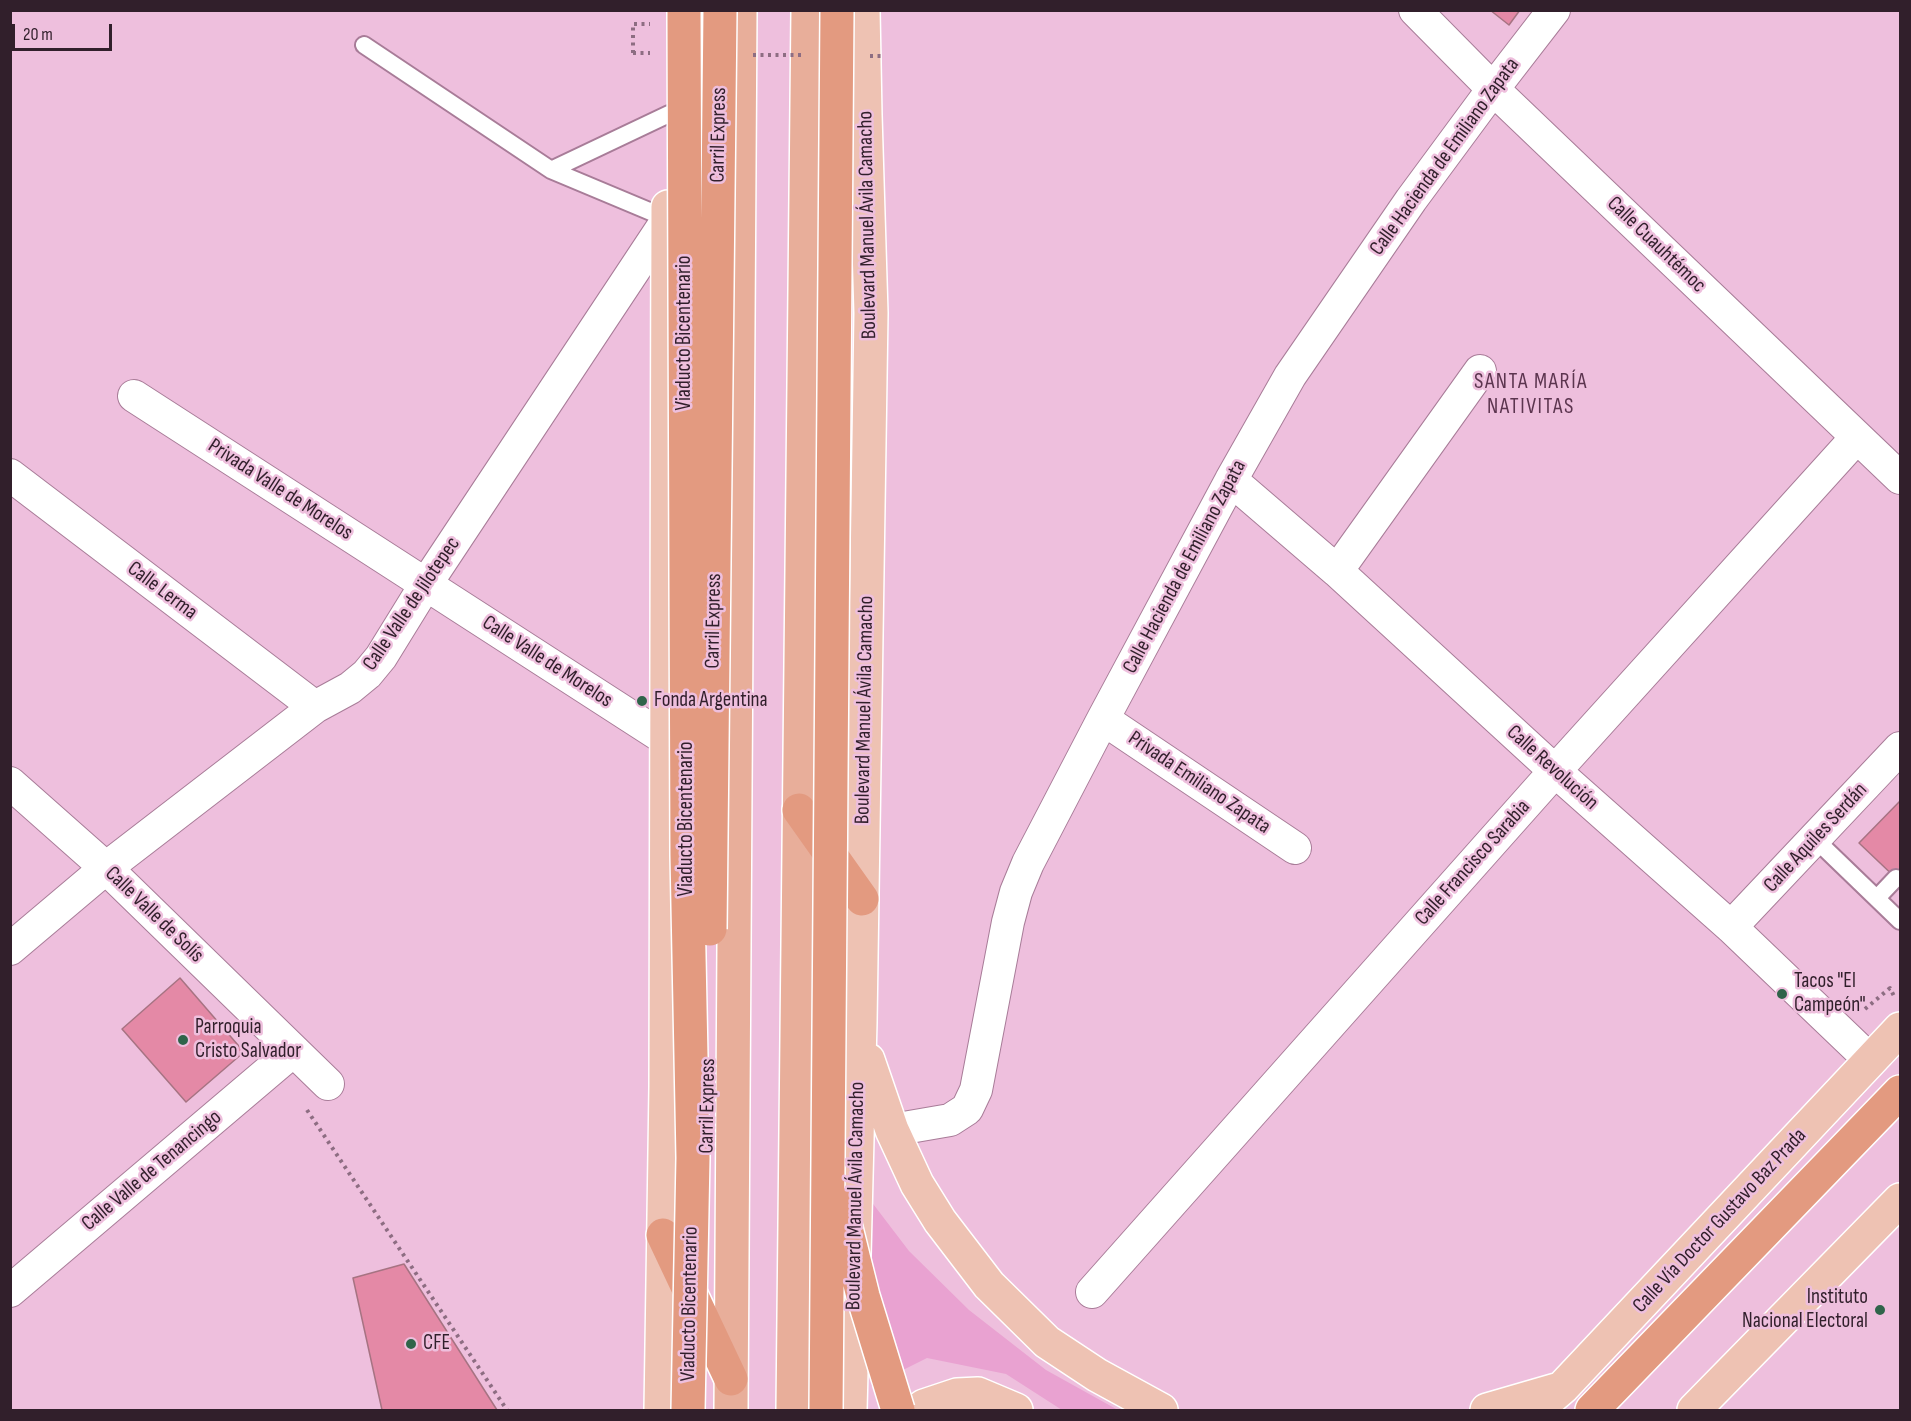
<!DOCTYPE html>
<meta charset="utf-8">
<style>
body{margin:0}
#map{position:relative;width:1911px;height:1421px;overflow:hidden;background:#eebfdd;font-family:"Sofia Sans Condensed",sans-serif}
canvas{display:block}
.frame{position:absolute;inset:0;border:12px solid #311f2b;pointer-events:none}
.scale{position:absolute;left:12px;top:24px;width:100px;height:27px;box-sizing:border-box;border:3px solid #311f2b;border-top:0;padding-left:8px;font-size:18px;line-height:21px;white-space:nowrap;color:#311f2b;-webkit-text-stroke:4px #eebfdd;paint-order:stroke}
</style>
<div id="map">
<canvas width="1911" height="1421"></canvas>
<div class="frame"></div>
<div class="scale">20 m</div>
</div>
<script>
const g = document.querySelector('canvas').getContext('2d');
g.lineJoin = 'round';
function fillPath(path, color) { g.fillStyle = color; g.fill(path, 'evenodd'); }
const shape = rows => new Path2D(rows.map(r => 'M' + r).join(''));
function stroke(path, color, width, dash) { g.strokeStyle = color; g.lineWidth = width; g.lineCap = dash ? 'butt' : 'round'; g.setLineDash(dash || []); g.stroke(path); }
function drawText(font, color, halo, rows, align = 'center') {
  g.font = font + ' "Sofia Sans Condensed",sans-serif'; g.lineWidth = 5; g.setLineDash([]); g.textBaseline = 'middle'; g.strokeStyle = halo; g.fillStyle = color; for (const [text, x, y, turn = 0] of rows) {
    g.save(); g.translate(x, y); g.rotate((+turn || 0) * Math.PI / 180); g.textAlign = isNaN(turn) ? turn : align; if (halo) g.strokeText(text, 0, 0); g.fillText(text, 0, 0); g.restore();
  }
}
const green = shape([
 [864,1192,909,1251,969,1310,1046,1370,1118,1410,1062,1410,1006,1374,927,1358,871,1386]
]);
const building = shape([
 [1490,10,1520,10,1509,25,1490,10],
 [1900,801,1900,882,1859,843,1900,801],
 [180,978,244,1052,186,1102,122,1029,180,978],
 [404,1264,497,1410,382,1410,353,1278,404,1264]
]);
const path = shape([
 [633,53,633,24,650,24],
 [1865,1009,1890,988,1894,996],
 [307,1110,507,1410]
]);
const service = shape([
 [364,45,551,170,668,219],
 [551,170,669,114],
 [1815,839,1900,921],
 [1877,898,1896,878]
]);
const minor = shape([
 [1415,10,1493,89,1900,478],
 [134,396,667,740],
 [10,475,315,707],
 [1231,480,1337,571,1555,771,1731,927,1870,1060],
 [1337,571,1480,371],
 [1103,719,1295,848],
 [10,783,106,868,328,1084],
 [1731,927,1900,748],
 [10,949,106,868,315,707,350,688,367,674,381,657,426,584,668,219],
 [892,1130,950,1120,967,1109,976,1090,1008,922,1016,892,1028,863,1103,719,1231,480,1290,376,1411,200,1493,89,1554,10],
 [10,1291,293,1051],
 [1092,1292,1555,771,1857,437]
]);
const primary = shape([
 [868,1060,892,1130,917,1184,940,1221,989,1285,1047,1342,1097,1375,1161,1410],
 [661,1410,666,1087,668,207],
 [850,1410,860,1022,871,313,865,115,863,10],
 [919,1410,924,1406,957,1395,978,1394,1016,1410],
 [1487,1410,1556,1390],
 [1536,1410,1563,1387,1900,1029],
 [1694,1410,1900,1200]
]);
const trunk = shape([
 [731,1410,740,10],
 [793,1410,808,10]
]);
const motorway = shape([
 [799,810,862,899],
 [663,1235,731,1379],
 [1592,1410,1900,1092]
]);
const pathBridge = shape([
 [633,53,650,53],
 [753,55,803,55],
 [870,56,882,56]
]);
const motorwayBridge = shape([
 [684,10,687,855,693,1158,688,1410],
 [710,929,720,10],
 [840,1204,863,1296,898,1410],
 [826,1410,837,10]
]);
const markers = [
 [642,701,6,"#2f644a"],
 [1782,994,6,"#2f644a"],
 [183,1040,6,"#2f644a"],
 [1880,1310,6,"#2f644a"],
 [411,1344,6,"#2f644a"]
];
const streetNames = [
 ["Carril Express",719,135,-89],
 ["Calle Hacienda de Emiliano Zapata",1445,157,-54],
 ["Boulevard Manuel Ávila Camacho",868,225,-91],
 ["Calle Cuauhtémoc",1656,245,44],
 ["Viaducto Bicentenario",685,333,-90],
 ["Privada Valle de Morelos",280,490,33],
 ["Calle Hacienda de Emiliano Zapata",1185,567,-62],
 ["Calle Lerma",162,591,37],
 ["Calle Valle de Jilotepec",412,604,-56],
 ["Carril Express",714,621,-89],
 ["Calle Valle de Morelos",547,662,33],
 ["Boulevard Manuel Ávila Camacho",865,710,-89],
 ["Calle Revolución",1552,768,42],
 ["Privada Emiliano Zapata",1199,783,34],
 ["Viaducto Bicentenario",687,819,-90],
 ["Calle Aquiles Serdán",1816,838,-47],
 ["Calle Francisco Sarabia",1473,863,-48],
 ["Calle Valle de Solís",154,915,44],
 ["Carril Express",708,1106,-89],
 ["Calle Valle de Tenancingo",152,1171,-40],
 ["Boulevard Manuel Ávila Camacho",856,1196,-89],
 ["Calle Vía Doctor Gustavo Baz Prada",1720,1221,-47],
 ["Viaducto Bicentenario",690,1304,-89]
];
const poiNames = [
 ["Fonda Argentina",654,701],
 ["Tacos \"El",1794,982],
 ["Campeón\"",1794,1006],
 ["Parroquia",195,1028],
 ["Cristo Salvador",195,1052],
 ["Instituto",1868,1298,"right"],
 ["Nacional Electoral",1868,1322,"right"],
 ["CFE",423,1344]
];
const neighbourhoodNames = [
 ["SANTA MARÍA",1531,382],
 ["NATIVITAS",1531,407]
];
fillPath(green, '#e9a2d1');
fillPath(building, '#e489a6');
stroke(building, '#a67382', 1.5);
stroke(service, '#a87c98', 20);
stroke(minor, '#a87c98', 34);
stroke(primary, '#fff', 36);
stroke(trunk, '#fff', 36);
stroke(motorway, '#fff', 36);
stroke(path, '#8d6d82', 4, [3, 4.5]);
stroke(service, '#fff', 16);
stroke(minor, '#fff', 32);
stroke(primary, '#eec2b3', 33);
stroke(trunk, '#e8ae9a', 33);
stroke(motorway, '#e39a80', 33);
stroke(motorwayBridge, '#fff', 36, []);
stroke(pathBridge, '#8d6d82', 4, [3, 4.5]);
stroke(motorwayBridge, '#e39a80', 33);
for (const [x, y, r, color] of markers) { const dot = new Path2D(); dot.arc(x, y, r, 0, 2 * Math.PI); g.fillStyle = color; g.fill(dot); stroke(dot, '#eebfdd', 2); }
drawText('21px', '#311f2b', '#eebfdd', streetNames);
drawText('21px', '#311f2b', '#eebfdd', poiNames, 'left');
g.letterSpacing = '1.5px';
drawText('22px', '#5c354f', '#eebfdd', neighbourhoodNames);
g.letterSpacing = '0px';
</script>
